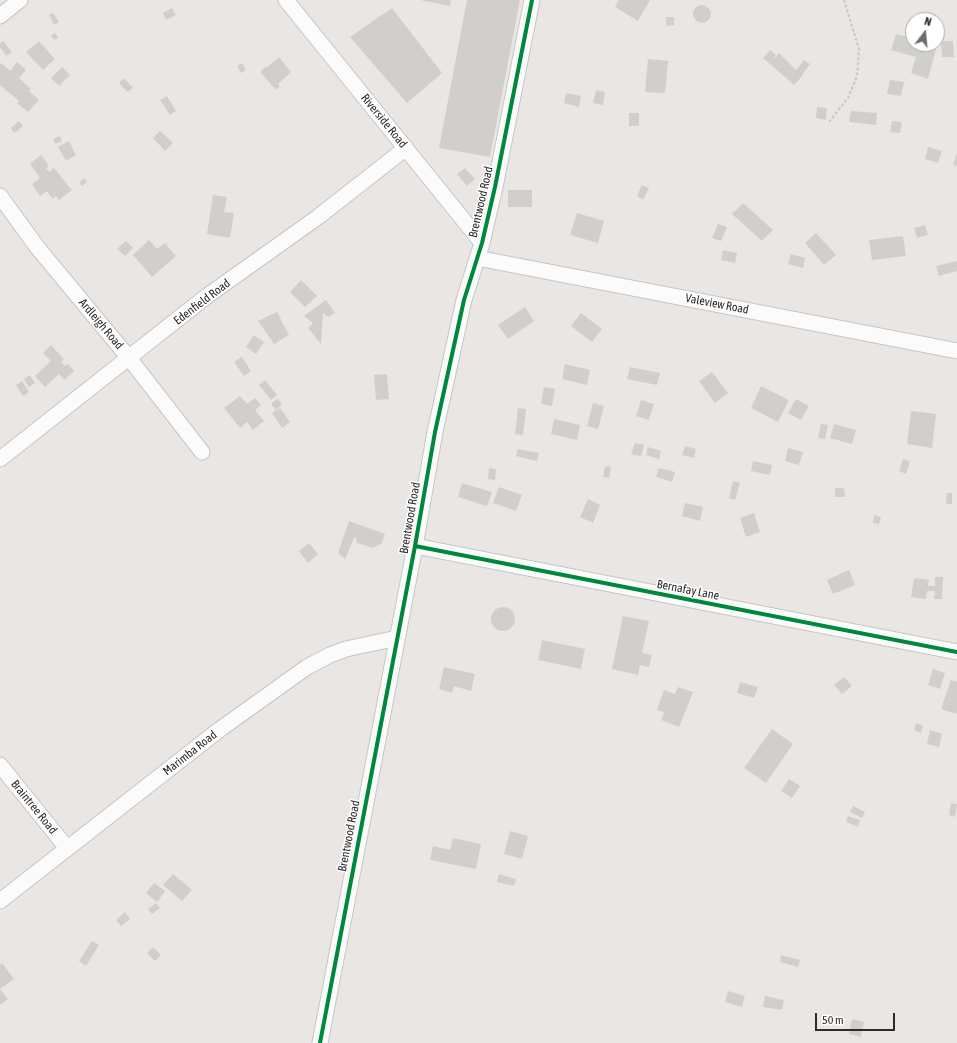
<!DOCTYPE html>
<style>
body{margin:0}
#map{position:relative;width:957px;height:1043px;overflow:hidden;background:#eae6e3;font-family:"Asap Condensed",sans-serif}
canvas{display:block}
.north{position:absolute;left:905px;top:12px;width:40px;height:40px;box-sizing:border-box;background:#fff;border:1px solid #ababab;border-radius:50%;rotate:16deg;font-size:11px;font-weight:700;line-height:16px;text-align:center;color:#2c2c2c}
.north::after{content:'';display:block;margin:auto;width:14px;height:18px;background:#6e6d6c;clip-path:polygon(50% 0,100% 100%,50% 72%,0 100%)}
.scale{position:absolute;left:815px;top:1013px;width:80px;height:18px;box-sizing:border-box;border:2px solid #2c2c2c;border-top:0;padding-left:5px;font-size:12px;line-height:14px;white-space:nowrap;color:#2c2c2c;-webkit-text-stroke:3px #fff;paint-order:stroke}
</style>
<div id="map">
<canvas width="957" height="1043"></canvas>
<div class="north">N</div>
<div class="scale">50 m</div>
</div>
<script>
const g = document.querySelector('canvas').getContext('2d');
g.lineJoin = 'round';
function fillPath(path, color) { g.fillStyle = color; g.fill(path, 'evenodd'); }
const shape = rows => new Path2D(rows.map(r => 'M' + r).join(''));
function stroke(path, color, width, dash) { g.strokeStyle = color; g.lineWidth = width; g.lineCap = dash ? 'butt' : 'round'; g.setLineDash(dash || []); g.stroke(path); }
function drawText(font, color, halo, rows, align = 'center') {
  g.font = font + ' "Asap Condensed",sans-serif'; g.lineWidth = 3; g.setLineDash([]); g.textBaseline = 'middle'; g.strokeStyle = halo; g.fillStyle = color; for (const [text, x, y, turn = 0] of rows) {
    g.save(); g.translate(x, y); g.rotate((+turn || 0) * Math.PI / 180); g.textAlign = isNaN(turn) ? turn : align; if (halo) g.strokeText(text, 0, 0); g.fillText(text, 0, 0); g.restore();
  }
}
const building = shape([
 [420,0,451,0,450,6],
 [467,0,520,0,490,157,439,148],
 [619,0,650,0,638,21,615,7],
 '693 14a9 9 0 1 1 18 0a9 9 0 1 1-18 0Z',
 [172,8,176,15,166,20,163,13],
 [392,8,442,73,407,103,350,37],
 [53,13,59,22,54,25,49,15],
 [666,17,674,17,674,25,666,26],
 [55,33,58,38,54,40,51,36],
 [896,34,913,38,913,44,932,44,937,45,928,79,911,73,916,57,891,50],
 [3,41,12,52,6,56,0,47,0,43],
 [39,41,55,59,43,70,26,52],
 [941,41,953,41,954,57,942,57],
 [770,50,776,55,773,60,779,53,796,70,804,60,810,64,802,75,803,75,794,85,763,58],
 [279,57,291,72,278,84,280,86,276,90,261,73,262,72,261,71,265,67,266,68],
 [648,59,668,61,665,93,645,92],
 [17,62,26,70,19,78,31,89,29,91,39,100,28,112,17,103,19,101,0,85,0,64,1,63,10,71],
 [242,63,246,70,241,73,237,66],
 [62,67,70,75,59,86,51,78],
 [124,78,133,88,127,92,119,83],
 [890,80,904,82,901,96,887,94],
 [596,90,605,92,603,105,593,103],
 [566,93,581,96,579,107,564,103],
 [167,96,176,111,170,115,160,100],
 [817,107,827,108,826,120,816,118],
 [851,111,877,113,876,125,849,122],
 [629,113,639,113,639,126,629,126],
 [19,121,23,126,14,133,11,128],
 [892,121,902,122,900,133,890,132],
 [160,131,173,143,165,151,153,138],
 [60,136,62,141,55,144,53,139],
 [69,141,76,155,66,161,58,147],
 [928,147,942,151,938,163,925,159],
 [957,153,957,166,953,165],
 [41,155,49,166,46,168,49,172,54,168,72,190,59,200,56,196,52,199,47,191,40,196,32,184,40,178,30,164],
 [465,168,475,179,467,186,457,174],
 [84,178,87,182,82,186,79,183],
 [642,185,649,188,643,200,637,196],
 [508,190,532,190,532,207,508,207],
 [213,195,227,197,224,212,234,213,230,238,207,234],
 [743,203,773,230,762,241,732,214],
 [577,213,604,221,598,243,570,235],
 [718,224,727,227,721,241,712,238],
 [925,225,928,235,917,238,914,228],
 [816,233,836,255,824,265,805,243],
 [903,236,906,256,872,260,869,240],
 [149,240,157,249,165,243,176,256,152,277,133,255],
 [126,241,133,248,125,256,117,249],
 [723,250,737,253,735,263,721,260],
 [791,254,805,258,803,268,788,264],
 [957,261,957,271,939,276,936,266],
 [301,280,317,296,305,307,290,292],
 [326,300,335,313,328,317,323,313,321,344,308,328,313,323,304,316],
 [525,307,534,321,508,339,498,325],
 [277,312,289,335,274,344,258,321],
 [581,313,602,329,592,342,571,326],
 [254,335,264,342,256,354,246,347],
 [51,345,64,359,61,362,65,366,68,364,74,371,64,380,59,374,45,387,35,376,51,361,43,353],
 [242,357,251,371,244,376,234,362],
 [565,364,590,370,587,385,562,379],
 [630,367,660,373,657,385,627,379],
 [712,372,728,393,715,403,699,381],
 [387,374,389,399,376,400,374,375],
 [30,375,35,383,29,387,24,379],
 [265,380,277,395,271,400,259,385],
 [22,381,29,392,23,396,16,385],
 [761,386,789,400,778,422,751,408],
 [544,387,555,389,552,406,541,404],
 [240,396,247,404,255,398,261,405,255,410,264,421,253,430,247,422,240,428,224,408],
 [278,399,282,405,275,410,271,403],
 [796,399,809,406,801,420,788,413],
 [641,400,654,404,649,420,636,416],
 [593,403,604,406,598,429,587,426],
 [280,408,290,422,282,428,272,413],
 [518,408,526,409,523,435,515,434],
 [911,411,936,414,932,448,907,444],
 [554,419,580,425,577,440,551,434],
 [821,424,828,425,825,439,818,438],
 [834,424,856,430,852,444,830,438],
 [635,443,644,445,641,456,631,454],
 [685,446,696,449,694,458,682,455],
 [648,447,661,451,659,459,646,455],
 [788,448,803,452,799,465,785,461],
 [518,449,539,453,537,461,516,456],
 [903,459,910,461,906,474,899,471],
 [753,461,772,465,770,475,751,471],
 [605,466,611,467,609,478,603,477],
 [489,468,496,469,495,480,488,479],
 [659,468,675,472,672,482,656,477],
 [733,481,740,483,735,500,729,498],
 [462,483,492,492,487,506,458,497],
 [499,487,522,495,516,511,493,503],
 [835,488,844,488,845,497,835,497],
 [947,493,952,493,952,504,946,504],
 [588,499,600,505,593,523,580,517],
 [685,503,703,507,700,521,682,516],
 [754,513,760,532,746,537,740,518],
 [874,515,881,517,879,524,873,523],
 [349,521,385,534,381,544,373,548,357,543,355,536,345,559,338,553],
 [309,543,318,554,308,563,299,551],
 [849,570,855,585,833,594,827,580],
 [935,577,943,577,942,599,934,599,935,591,927,591,926,599,911,597,914,578,929,580,928,586,935,586],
 '491 619a12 12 0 1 1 24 0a12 12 0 1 1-24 0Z',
 [623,616,649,621,642,653,652,655,649,667,640,665,638,675,612,669],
 [542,640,585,649,581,669,538,660],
 [444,667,475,674,471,691,454,686,452,693,439,689],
 [933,669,945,673,940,689,928,685],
 [844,677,852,686,842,694,834,685],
 [951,680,957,682,957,714,941,709],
 [740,682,758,687,754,698,737,693],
 [678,687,693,692,679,727,661,720,664,712,657,710,664,690,675,694],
 [916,723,923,726,921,733,914,730],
 [772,729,793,744,766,783,744,768],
 [930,730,942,734,939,747,927,744],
 [789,779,800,786,792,798,781,791],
 [951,803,957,804,955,817,949,815],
 [853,806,865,812,862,818,850,812],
 [848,816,860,820,858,827,846,822],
 [510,831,528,836,522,859,504,854],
 [453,838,481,844,476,869,430,860,433,846,450,850],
 [173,874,192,890,182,901,163,885],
 [499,874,516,879,514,886,497,882],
 [154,883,165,891,157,902,146,893],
 [156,903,160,908,152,914,148,909],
 [125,912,130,919,121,926,116,920],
 [92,941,99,945,86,966,79,961],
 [153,947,161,955,155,961,147,953],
 [781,955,800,960,798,967,780,962],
 [2,963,14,979,0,989,8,999,0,1005,0,965],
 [728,991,745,996,742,1007,725,1002],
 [765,996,784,1000,782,1010,763,1007],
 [852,1019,864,1022,861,1037,849,1034]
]);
const path = shape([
 [829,122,848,98,857,76,859,49,844,0]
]);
const minor = shape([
 [286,0,482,243],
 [0,16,20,0],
 [0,196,37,247,129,358,202,452],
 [477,258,957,351],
 [0,459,207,296,318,217,406,148],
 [415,546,957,652],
 [0,765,67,848],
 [0,901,219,730,307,667,330,655,346,649,397,638],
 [320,1043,415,546,435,432,464,300,482,243,495,187,532,0]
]);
const cycleway = shape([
 [415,546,957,652],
 [320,1043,415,546,435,432,464,300,482,243,495,187,532,0]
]);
const streetNames = [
 ["Riverside Road",384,121,51],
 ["Brentwood Road",481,202,-77],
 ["Edenfield Road",202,302,-37],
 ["Valeview Road",717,304,11],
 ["Ardleigh Road",101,324,50],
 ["Brentwood Road",410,518,-80],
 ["Bernafay Lane",688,590,11],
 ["Marimba Road",190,753,-38],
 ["Braintree Road",34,807,51],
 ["Brentwood Road",349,836,-79]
];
fillPath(building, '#d1cfcc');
stroke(minor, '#c6c5c5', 17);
stroke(path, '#c7c7c6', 2, [3, 2]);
stroke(minor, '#fcfbfb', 15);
stroke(cycleway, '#00873e', 4);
drawText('12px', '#2c2c2c', '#fff', streetNames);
</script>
